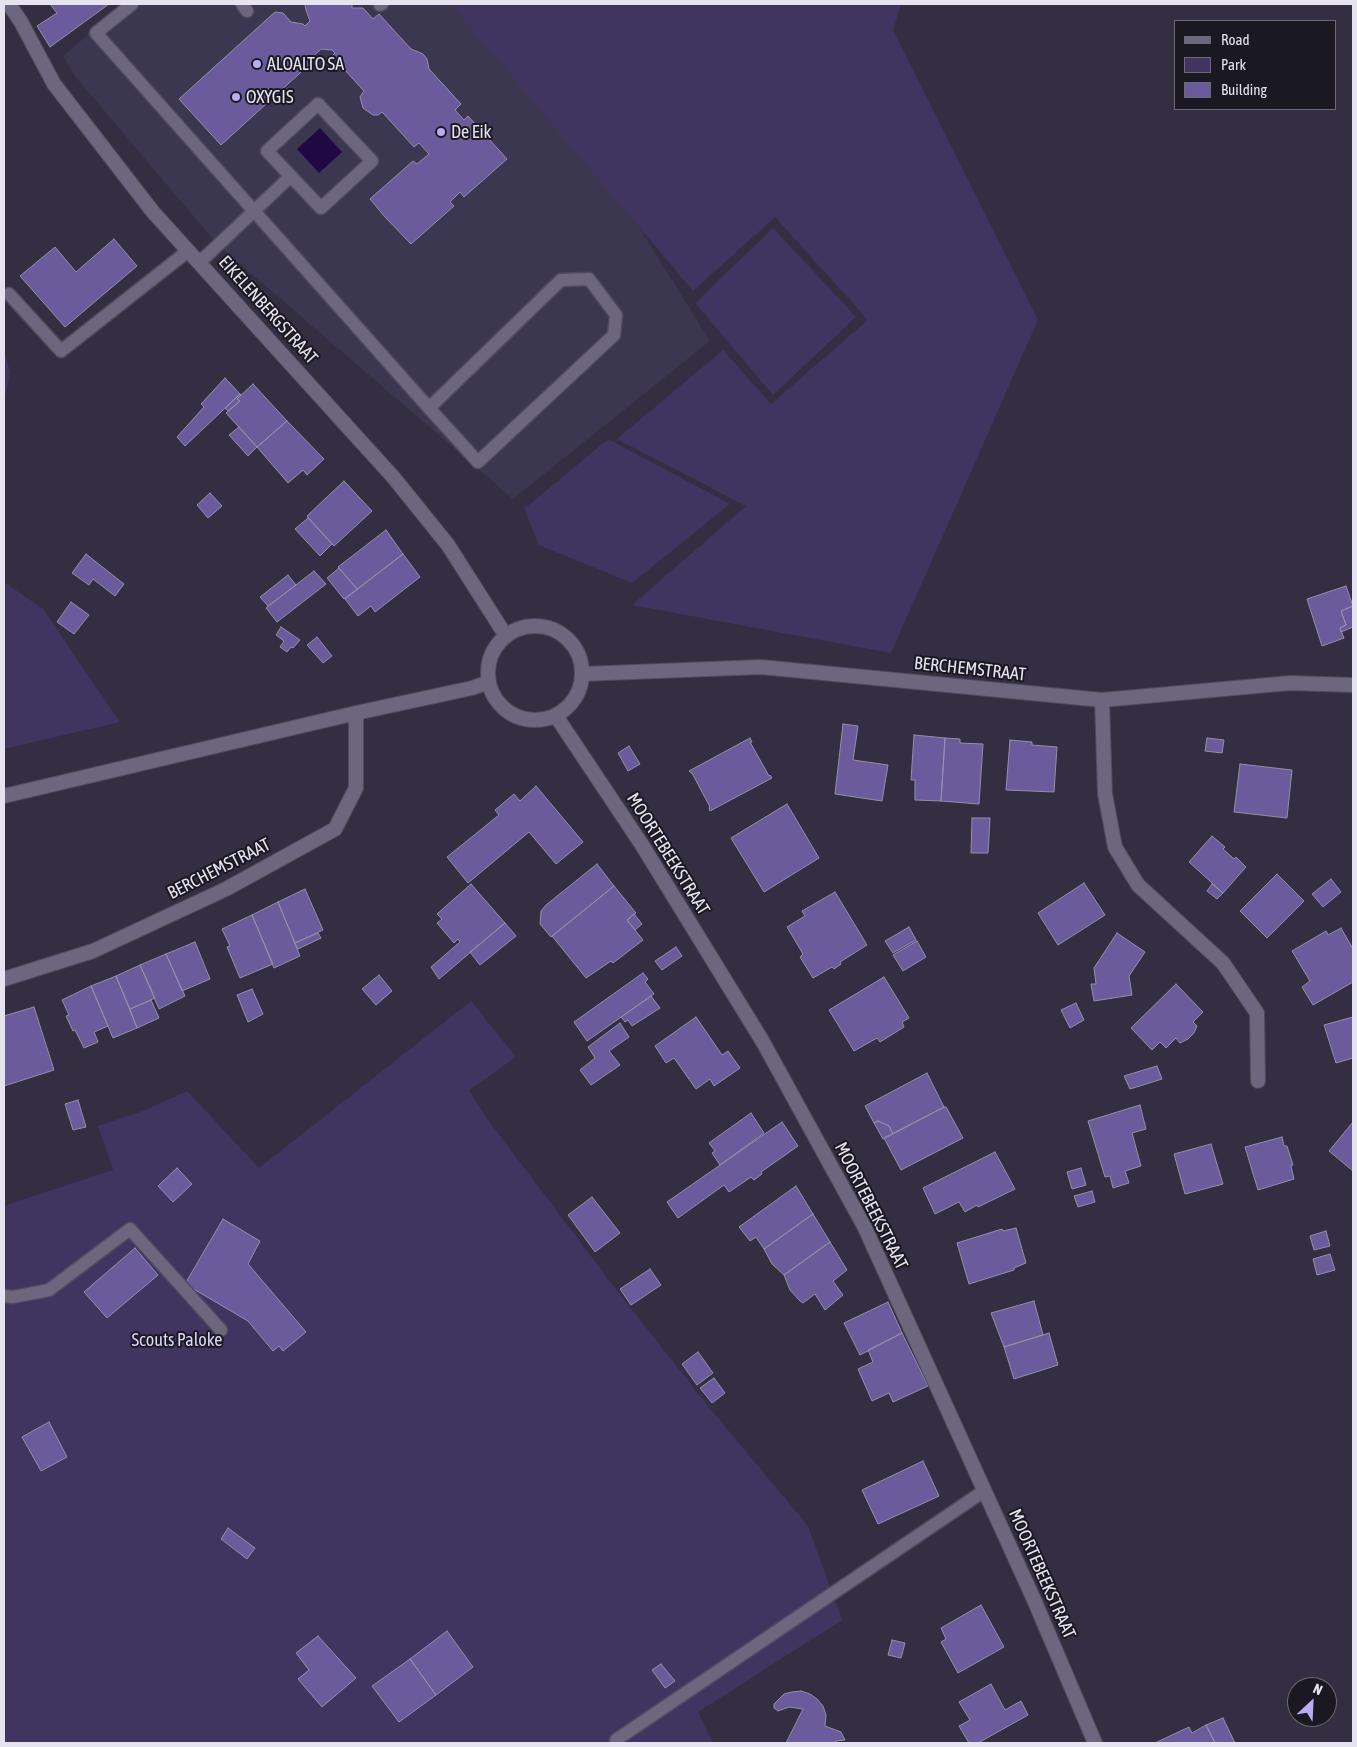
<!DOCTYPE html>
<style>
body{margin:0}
#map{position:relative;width:1357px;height:1747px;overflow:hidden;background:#332e42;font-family:"Asap Condensed",sans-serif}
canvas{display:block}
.frame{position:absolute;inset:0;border:5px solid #e6e3f0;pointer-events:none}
.legend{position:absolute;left:1174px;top:20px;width:162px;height:90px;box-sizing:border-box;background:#1a1821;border:1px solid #6c6974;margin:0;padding:6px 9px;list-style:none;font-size:15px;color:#e6e3f0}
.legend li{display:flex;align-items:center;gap:10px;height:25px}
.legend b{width:25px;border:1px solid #6c6974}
.north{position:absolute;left:1287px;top:1677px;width:50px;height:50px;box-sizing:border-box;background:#1a1821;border:1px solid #6c6974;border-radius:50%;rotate:25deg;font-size:14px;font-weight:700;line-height:20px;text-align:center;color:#e6e3f0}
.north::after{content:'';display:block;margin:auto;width:18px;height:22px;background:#bbaaf6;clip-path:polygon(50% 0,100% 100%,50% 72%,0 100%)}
</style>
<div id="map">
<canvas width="1357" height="1747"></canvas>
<div class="frame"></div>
<ul class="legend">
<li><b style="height:6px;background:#6c677e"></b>Road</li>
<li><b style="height:14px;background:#403560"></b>Park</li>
<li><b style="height:14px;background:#6b5b9c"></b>Building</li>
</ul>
<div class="north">N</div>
</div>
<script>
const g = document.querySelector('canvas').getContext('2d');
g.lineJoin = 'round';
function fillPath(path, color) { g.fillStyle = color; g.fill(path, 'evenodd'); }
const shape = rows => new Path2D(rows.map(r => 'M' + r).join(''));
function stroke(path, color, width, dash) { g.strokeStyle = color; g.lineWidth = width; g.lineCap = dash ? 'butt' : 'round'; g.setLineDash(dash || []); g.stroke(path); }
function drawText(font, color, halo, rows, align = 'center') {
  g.font = font + ' "Asap Condensed",sans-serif'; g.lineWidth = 4; g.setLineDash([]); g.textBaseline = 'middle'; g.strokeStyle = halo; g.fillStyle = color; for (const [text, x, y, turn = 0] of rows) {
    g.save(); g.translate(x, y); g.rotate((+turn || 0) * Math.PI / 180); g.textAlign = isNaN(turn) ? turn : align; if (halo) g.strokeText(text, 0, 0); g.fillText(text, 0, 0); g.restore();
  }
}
const built = shape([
 [124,4,500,4,710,341,513,499,217,244,74,75,63,56]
]);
const green = shape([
 [451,4,901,4,893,30,1038,320,891,653,632,605,746,506,617,439,723,350,771,404,868,320,775,217,693,291],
 [773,228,856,317,773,395,695,303],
 [4,350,10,372,4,402],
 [608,439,730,504,632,583,539,545,524,509],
 [4,582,43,609,120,722,4,749],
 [471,1001,516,1057,469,1090,485,1116,618,1292,712,1411,808,1526,842,1620,698,1712,713,1743,4,1743,4,1206,113,1170,98,1126,143,1111,187,1091,259,1168]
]);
const water = shape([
 [320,128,342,152,319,173,297,149]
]);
const building = shape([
 [50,4,109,4,50,47,37,26,57,13,50,4],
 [305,4,352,4,352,8,363,8,373,19,379,14,411,49,423,54,427,59,429,69,461,104,455,110,464,120,468,116,507,159,464,197,460,192,450,202,454,206,411,244,385,217,370,199,413,161,417,164,429,154,419,143,414,147,382,112,378,115,373,115,363,108,360,97,364,91,332,56,335,53,332,50,321,49,309,60,311,63,221,145,179,99,275,12,283,13,291,22,303,24,305,26,310,21,306,10,305,4],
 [114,239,137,266,65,327,20,276,55,247,76,272,114,239],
 [225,378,240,394,185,446,177,437,204,407,201,404,225,378],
 [253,384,287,421,257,447,226,413,240,401,237,399,253,384],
 [240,394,241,395,237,399,240,401,228,411,225,408,240,394],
 [287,421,324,459,307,475,303,470,288,483,257,447,287,421],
 [239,427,257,447,248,456,229,435,239,427],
 [344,481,372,511,334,546,307,516,344,481],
 [210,493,222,506,208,518,197,505,210,493],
 [308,518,332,544,320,556,295,529,308,518],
 [386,530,403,554,357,589,338,567,386,530],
 [86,554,124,584,115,596,93,579,89,585,72,573,86,554],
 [403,554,420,577,375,612,371,606,358,616,345,599,403,554],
 [339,568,357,589,344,599,327,578,339,568],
 [314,571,326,584,277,622,266,608,314,571],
 [288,575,296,585,268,606,260,597,288,575],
 [1346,586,1353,606,1341,611,1346,625,1340,628,1344,638,1322,646,1307,599,1346,586],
 [71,602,89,615,74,634,57,622,71,602],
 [1353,606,1353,627,1341,632,1340,628,1346,625,1341,611,1353,606],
 [281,627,300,640,293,648,291,647,287,652,280,647,284,641,276,635,281,627],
 [317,637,332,656,323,663,307,645,317,637],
 [843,724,858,726,853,760,888,765,882,801,835,794,843,724],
 [914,735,945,738,941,801,915,800,915,780,911,780,914,735],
 [750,738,752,742,750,742,769,776,770,775,772,778,710,811,709,808,710,807,692,773,691,773,689,771,750,738],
 [945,738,960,739,960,743,983,744,979,804,941,801,945,738],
 [1207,738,1224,740,1222,753,1205,751,1207,738],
 [1010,740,1032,742,1032,745,1057,747,1054,792,1006,790,1010,740],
 [629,746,640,764,628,771,618,753,629,746],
 [1240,764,1292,770,1287,818,1234,812,1240,764],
 [536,786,583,842,556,864,529,832,468,883,447,857,499,815,495,810,514,794,520,801,536,786],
 [787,804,819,858,764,892,731,838,787,804],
 [972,818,990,818,988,853,971,853,972,818],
 [1212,836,1225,847,1223,849,1234,859,1236,857,1246,867,1223,893,1189,862,1212,836],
 [597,864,614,886,551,937,540,924,541,911,546,905,597,864],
 [1277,874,1304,901,1267,938,1240,911,1277,874],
 [1331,879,1341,892,1323,907,1312,894,1331,879],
 [1084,883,1105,915,1058,945,1038,913,1084,883],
 [471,884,505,923,439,979,431,967,460,942,458,939,454,943,437,923,442,919,437,914,471,884],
 [1212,884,1223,893,1217,899,1207,891,1212,884],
 [614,886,636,913,627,920,643,940,613,963,611,961,586,978,552,936,614,886],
 [305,889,323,930,295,943,278,902,305,889],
 [835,892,867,945,840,962,841,964,834,969,832,967,813,978,800,957,803,954,787,927,805,916,802,911,835,892],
 [278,902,300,956,274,968,252,915,278,902],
 [634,914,642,924,635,930,627,920,634,914],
 [252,915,273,964,240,978,227,947,230,946,222,929,252,915],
 [505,923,516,936,480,965,470,952,505,923],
 [909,927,916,940,893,953,885,941,909,927],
 [1341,928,1353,949,1353,982,1313,1005,1302,987,1310,981,1292,951,1326,931,1328,935,1341,928],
 [318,933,321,938,298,949,295,943,318,933],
 [1117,933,1145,952,1129,976,1132,995,1094,1001,1091,984,1096,984,1094,968,1117,933],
 [917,941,926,957,903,971,893,955,917,941],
 [195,942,210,979,182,991,166,954,195,942],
 [676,947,682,956,662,970,655,961,676,947],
 [166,954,185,996,159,1009,140,965,166,954],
 [140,965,155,998,130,1009,116,976,140,965],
 [643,973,648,979,645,982,654,994,587,1041,574,1022,643,973],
 [379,975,392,991,376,1005,362,989,379,975],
 [116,976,137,1028,113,1038,91,986,116,976],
 [884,977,909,1018,902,1022,904,1027,880,1042,877,1038,854,1051,829,1010,884,977],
 [1176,984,1203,1012,1193,1022,1197,1026,1194,1033,1188,1039,1180,1043,1176,1038,1166,1048,1160,1042,1152,1050,1131,1028,1176,984],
 [91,986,108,1026,94,1032,98,1042,84,1048,75,1030,73,1031,66,1016,69,1015,62,1000,91,986],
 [252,989,263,1014,248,1022,237,995,252,989],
 [651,996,660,1008,632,1026,628,1020,625,1022,621,1017,651,996],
 [151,1000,159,1018,137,1028,130,1009,151,1000],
 [1076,1003,1084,1020,1070,1028,1061,1010,1076,1003],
 [34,1007,54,1070,4,1086,4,1016,34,1007],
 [696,1017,722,1055,728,1051,740,1068,714,1086,710,1079,696,1089,674,1058,666,1063,655,1046,696,1017],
 [1353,1017,1353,1058,1336,1063,1324,1025,1353,1017],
 [620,1023,629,1037,609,1051,620,1065,591,1085,580,1070,595,1058,588,1047,620,1023],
 [1157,1066,1162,1079,1130,1089,1124,1076,1157,1066],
 [927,1073,944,1107,893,1134,889,1126,878,1121,874,1123,865,1106,927,1073],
 [78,1100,86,1127,73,1130,65,1104,78,1100],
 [1140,1105,1146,1129,1132,1133,1141,1166,1125,1171,1129,1183,1113,1188,1110,1176,1105,1177,1088,1121,1140,1105],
 [944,1107,946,1107,963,1138,901,1170,884,1138,944,1107],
 [751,1113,764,1133,720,1165,712,1153,715,1151,709,1143,751,1113],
 [878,1121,889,1126,893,1134,883,1139,874,1123,878,1121],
 [782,1122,798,1146,761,1172,762,1174,754,1180,751,1177,729,1192,724,1185,678,1218,667,1202,782,1122],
 [1353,1122,1353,1171,1329,1151,1353,1122],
 [1282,1137,1284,1146,1287,1146,1293,1165,1291,1166,1294,1179,1258,1190,1245,1147,1282,1137],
 [1211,1144,1223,1184,1185,1194,1174,1154,1211,1144],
 [995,1152,1015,1189,978,1207,977,1205,965,1212,959,1202,935,1214,923,1188,995,1152],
 [177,1168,192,1184,173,1202,158,1186,177,1168],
 [1081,1168,1086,1185,1072,1189,1067,1172,1081,1168],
 [796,1186,813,1214,764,1249,756,1237,750,1241,739,1227,796,1186],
 [1092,1191,1095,1202,1078,1207,1074,1196,1092,1191],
 [592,1197,620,1233,595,1252,568,1215,592,1197],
 [813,1214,830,1242,784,1275,772,1264,764,1249,813,1214],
 [223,1219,260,1241,248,1264,306,1332,283,1351,279,1346,273,1351,248,1321,185,1284,223,1219],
 [1016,1228,1026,1263,1014,1268,1014,1270,969,1284,957,1243,1002,1229,1003,1231,1016,1228],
 [1326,1231,1330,1246,1314,1250,1310,1236,1326,1231],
 [830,1242,847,1270,833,1281,843,1295,825,1310,815,1294,803,1303,800,1301,790,1290,784,1275,830,1242],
 [135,1248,158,1275,107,1318,84,1292,135,1248],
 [1330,1254,1335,1270,1317,1275,1313,1259,1330,1254],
 [650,1269,661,1285,631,1305,620,1289,650,1269],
 [1034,1301,1043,1335,1004,1347,991,1313,1034,1301],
 [888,1302,902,1333,860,1355,844,1323,888,1302],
 [902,1333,928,1386,893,1402,889,1393,872,1401,858,1369,873,1362,868,1350,902,1333],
 [1049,1333,1058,1365,1014,1379,1004,1347,1049,1333],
 [698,1352,713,1373,697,1385,682,1364,698,1352],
 [714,1378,725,1393,712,1403,700,1388,714,1378],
 [49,1422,67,1457,41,1471,22,1437,49,1422],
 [923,1461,939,1496,878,1524,862,1490,923,1461],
 [228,1528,255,1548,247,1559,221,1539,228,1528],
 [981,1605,1004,1647,958,1673,941,1642,946,1639,941,1628,981,1605],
 [447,1631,473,1667,436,1695,410,1659,447,1631],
 [318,1636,356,1678,322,1707,298,1679,309,1670,296,1653,318,1636],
 [892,1640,905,1643,901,1658,888,1655,892,1640],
 [410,1659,436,1695,399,1722,372,1686,410,1659],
 [661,1664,675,1681,665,1688,652,1670,661,1664],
 [991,1684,1005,1710,1021,1701,1028,1715,978,1743,969,1743,959,1726,970,1720,959,1702,991,1684],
 [801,1691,810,1694,817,1699,823,1706,826,1715,825,1726,841,1732,845,1740,836,1741,836,1743,786,1743,803,1709,789,1707,778,1711,774,1708,774,1704,784,1694,792,1692,801,1691],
 [1309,1717,1323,1717,1324,1721,1309,1723,1309,1717],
 [1223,1718,1235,1743,1215,1743,1206,1725,1223,1718],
 [1206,1725,1215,1743,1155,1743,1189,1727,1192,1733,1206,1725]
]);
const service = shape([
 [132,4,96,33,254,211,429,408,478,462,614,335,616,315,589,279,561,280,429,408],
 [242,4,247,11],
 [380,5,382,4],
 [318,104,372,161,321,208,267,151,318,104],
 [200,262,291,176],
 [9,294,61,351,188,251],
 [4,1296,13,1297,49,1290,130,1229,221,1330],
 [616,1740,984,1491]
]);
const minor = shape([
 [9,4,21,22,54,84,153,212,394,478,448,545,506,636],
 [582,674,761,667,1102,700,1290,683,1353,685],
 [1102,700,1105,794,1115,847,1138,885,1223,963,1257,1013,1258,1081],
 [556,716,642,845,763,1042,865,1228,1035,1602,1095,1743],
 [4,979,93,951,226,889,335,829,356,788,356,713]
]);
const tertiary = shape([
 '488 673a47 47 0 1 1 94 0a47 47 0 1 1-94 0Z',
 [4,796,356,713,472,688,489,682]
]);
const markers = [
 [257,64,5,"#bbaaf6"],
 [236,97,5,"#bbaaf6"],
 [441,132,5,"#bbaaf6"]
];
const poiNames = [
 ["ALOALTO SA",267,64],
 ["OXYGIS",246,97],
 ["De Eik",451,132]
];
const streetNames = [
 ["EIKELENBERGSTRAAT",268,310,48],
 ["BERCHEMSTRAAT",970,669,6],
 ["MOORTEBEEKSTRAAT",668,854,58],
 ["BERCHEMSTRAAT",219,869,-27],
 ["MOORTEBEEKSTRAAT",871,1206,63],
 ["MOORTEBEEKSTRAAT",1042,1574,66]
];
const parkNames = [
 ["Scouts Paloke",177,1340]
];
fillPath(built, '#3c3750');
fillPath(green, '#403560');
fillPath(water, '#1f0843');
fillPath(building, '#6b5b9c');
stroke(building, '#9490a7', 1);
stroke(service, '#504b5c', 15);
stroke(minor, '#504b5c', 16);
stroke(tertiary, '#504b5c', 16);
stroke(service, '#6c677e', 12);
stroke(minor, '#6c677e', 14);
stroke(tertiary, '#6c677e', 14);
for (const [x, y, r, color] of markers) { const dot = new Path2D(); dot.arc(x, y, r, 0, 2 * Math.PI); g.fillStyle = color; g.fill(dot); stroke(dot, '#1a1821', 2); }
drawText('18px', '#e6e3f0', '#1a1821', poiNames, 'left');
drawText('18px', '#e6e3f0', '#1a1821', streetNames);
drawText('18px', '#ddd6fc', '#1a1821', parkNames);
</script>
